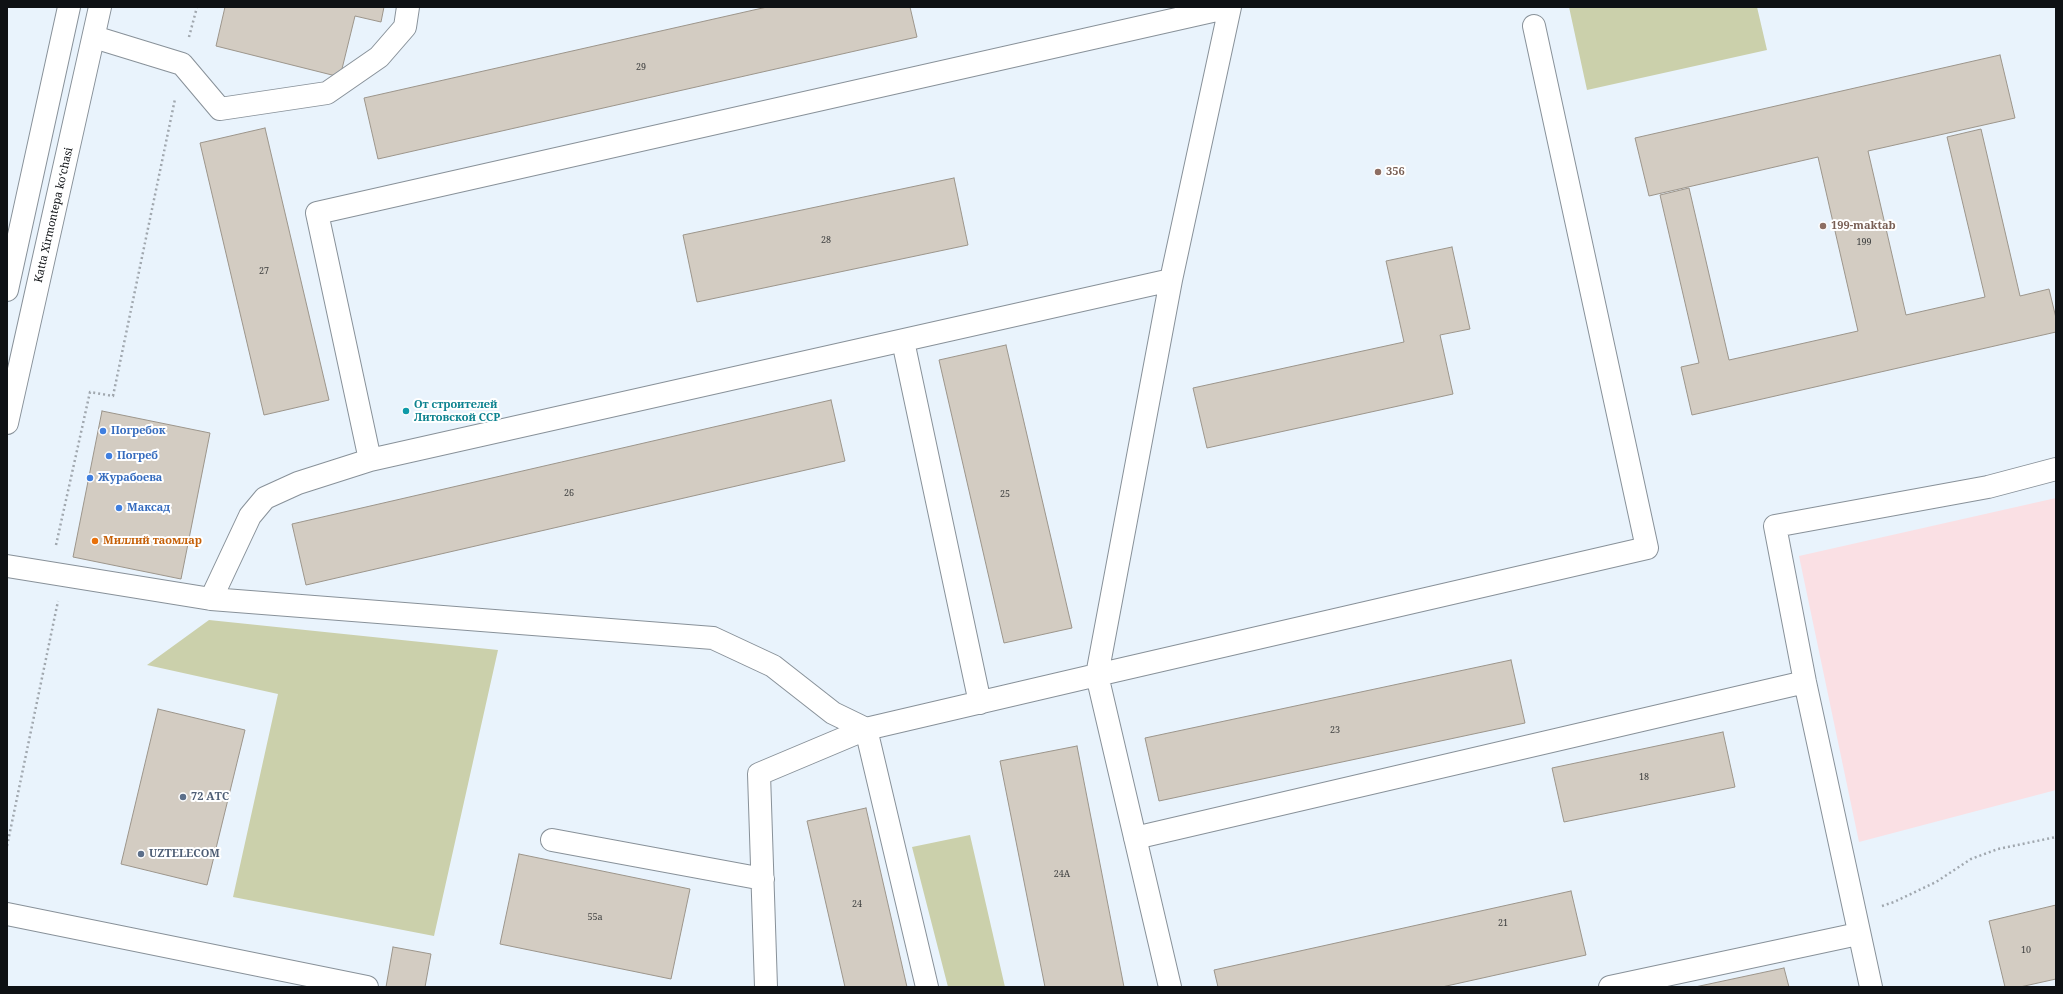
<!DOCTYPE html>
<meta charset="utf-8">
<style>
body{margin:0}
#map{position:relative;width:2063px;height:994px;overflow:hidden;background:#e9f3fc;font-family:"Noto Serif",serif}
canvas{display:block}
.frame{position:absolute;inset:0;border:8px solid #0e1114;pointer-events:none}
</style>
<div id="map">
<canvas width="2063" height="994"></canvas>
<div class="frame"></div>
</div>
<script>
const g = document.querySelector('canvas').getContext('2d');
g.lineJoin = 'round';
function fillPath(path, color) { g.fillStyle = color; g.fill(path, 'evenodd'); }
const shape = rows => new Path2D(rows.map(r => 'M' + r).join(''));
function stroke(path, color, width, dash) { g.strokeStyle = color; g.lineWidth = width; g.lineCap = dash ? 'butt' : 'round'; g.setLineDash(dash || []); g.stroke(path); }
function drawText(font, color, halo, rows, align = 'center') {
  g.font = font + ' "Noto Serif",serif'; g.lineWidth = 4; g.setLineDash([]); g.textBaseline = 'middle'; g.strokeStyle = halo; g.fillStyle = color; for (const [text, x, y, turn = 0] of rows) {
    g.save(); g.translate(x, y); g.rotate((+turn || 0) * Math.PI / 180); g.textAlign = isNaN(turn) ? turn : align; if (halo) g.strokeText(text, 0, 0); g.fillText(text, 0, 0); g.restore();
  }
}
const industrial = shape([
 [2056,498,2056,790,1859,842,1799,556]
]);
const green = shape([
 [1569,7,1757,7,1767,50,1587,90],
 [209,620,498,650,434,936,233,897,278,694,147,665],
 [970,835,1005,987,948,987,912,847]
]);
const building = shape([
 [225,7,384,7,381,22,355,16,340,77,216,46,225,7],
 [767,7,910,7,917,37,378,159,364,98,767,7],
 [2000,55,2015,118,1868,151,1906,315,1985,297,1947,137,1981,129,2020,296,2049,289,2056,318,2056,332,1692,415,1681,367,1699,363,1660,195,1689,188,1729,360,1858,331,1818,157,1649,196,1635,138,2000,55],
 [265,128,329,400,264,415,200,143,265,128],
 [954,178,968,245,697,302,683,235,954,178],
 [1452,247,1470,329,1440,335,1453,394,1207,448,1193,388,1404,342,1386,261,1452,247],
 [1006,345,1072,628,1004,643,939,360,1006,345],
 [831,400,845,461,306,585,292,524,831,400],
 [102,411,210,433,181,579,73,557,102,411],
 [1511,660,1525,723,1159,801,1145,738,1511,660],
 [158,709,245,730,207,885,121,864,158,709],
 [1723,732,1735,787,1564,822,1552,768,1723,732],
 [1077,746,1124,987,1045,987,1000,761,1077,746],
 [866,808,907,987,845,987,807,821,866,808],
 [519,854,690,889,671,979,500,944,519,854],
 [1571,891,1586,955,1442,987,1218,987,1214,970,1571,891],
 [2056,905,2056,979,2020,987,2005,987,1989,921,2056,905],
 [393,947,431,954,425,987,386,987,393,947],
 [1784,968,1789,987,1695,987,1784,968]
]);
const path = shape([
 [189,37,197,7],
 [56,545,90,392,113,396,175,99],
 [7,846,58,601],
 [1882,906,1894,902,1936,882,1971,859,1998,849,2056,837]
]);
const minor = shape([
 [1230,7,1171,280,1097,675,1647,548,1534,26],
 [94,37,182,64,220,109,327,93,379,57,405,27,408,7],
 [903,341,980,703],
 [370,460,317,213,1230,7],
 [7,566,211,599,250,516,265,498,298,483,370,460,1171,280],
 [211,599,713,638,773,666,833,713,866,729,927,987],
 [1135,838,1805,682],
 [552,840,763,879],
 [7,914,367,987],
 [766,987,759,774,866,729,1097,675,1170,987],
 [1610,987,1858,934],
 [1871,987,1805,682,1775,526,1988,487,2056,469]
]);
const major = shape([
 [7,290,69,7],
 [7,423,100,7]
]);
const markers = [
 [1378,172,4,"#8d6e63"],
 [1823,226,4,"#8d6e63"],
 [406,411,4,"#0f9aa8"],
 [103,431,4,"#3f7fe0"],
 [109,456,4,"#3f7fe0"],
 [90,478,4,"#3f7fe0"],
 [119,508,4,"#3f7fe0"],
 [95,541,4,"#e8710a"],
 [183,797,4,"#5c6f8a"],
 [141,854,4,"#5c6f8a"]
];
const numberNames = [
 ["29",641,67],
 ["28",826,240],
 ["199",1864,242],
 ["27",264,271],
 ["26",569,493],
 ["25",1005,494],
 ["23",1335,730],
 ["18",1644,777],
 ["24А",1062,874],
 ["24",857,904],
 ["55а",595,917],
 ["21",1503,923],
 ["10",2026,950]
];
const educationNames = [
 ["356",1386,172],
 ["199-maktab",1831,226]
];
const streetNames = [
 ["Katta Xirmontepa koʻchasi",54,215,-77]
];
const cultureNames = [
 ["От строителей",414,405],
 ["Литовской ССР",414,418]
];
const shopNames = [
 ["Погребок",111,431],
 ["Погреб",117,456],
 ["Журабоева",98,478],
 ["Максад",127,508]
];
const foodNames = [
 ["Миллий таомлар",103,541]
];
const serviceNames = [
 ["72 АТС",191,797],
 ["UZTELECOM",149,854]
];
fillPath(industrial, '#fae0e4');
fillPath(green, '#cbd0ab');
fillPath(building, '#d3ccc2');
stroke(building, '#9c958b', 1);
stroke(minor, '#889199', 24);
stroke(major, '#889199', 24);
stroke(path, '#a0a7ae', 2.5, [2, 3]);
stroke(minor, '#fff', 22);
stroke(major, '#fff', 22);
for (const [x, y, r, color] of markers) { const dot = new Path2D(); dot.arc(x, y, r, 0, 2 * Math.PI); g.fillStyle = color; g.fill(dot); stroke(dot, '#fff', 1.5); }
drawText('9px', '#3f4040', null, numberNames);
drawText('bold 11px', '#785e54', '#fff', educationNames, 'left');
drawText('11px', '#0e1114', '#fff', streetNames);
drawText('bold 11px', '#0d838f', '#fff', cultureNames, 'left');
drawText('bold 11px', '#366cbe', '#fff', shopNames, 'left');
drawText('bold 11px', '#c56008', '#fff', foodNames, 'left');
drawText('bold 11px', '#4e5e75', '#fff', serviceNames, 'left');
</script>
